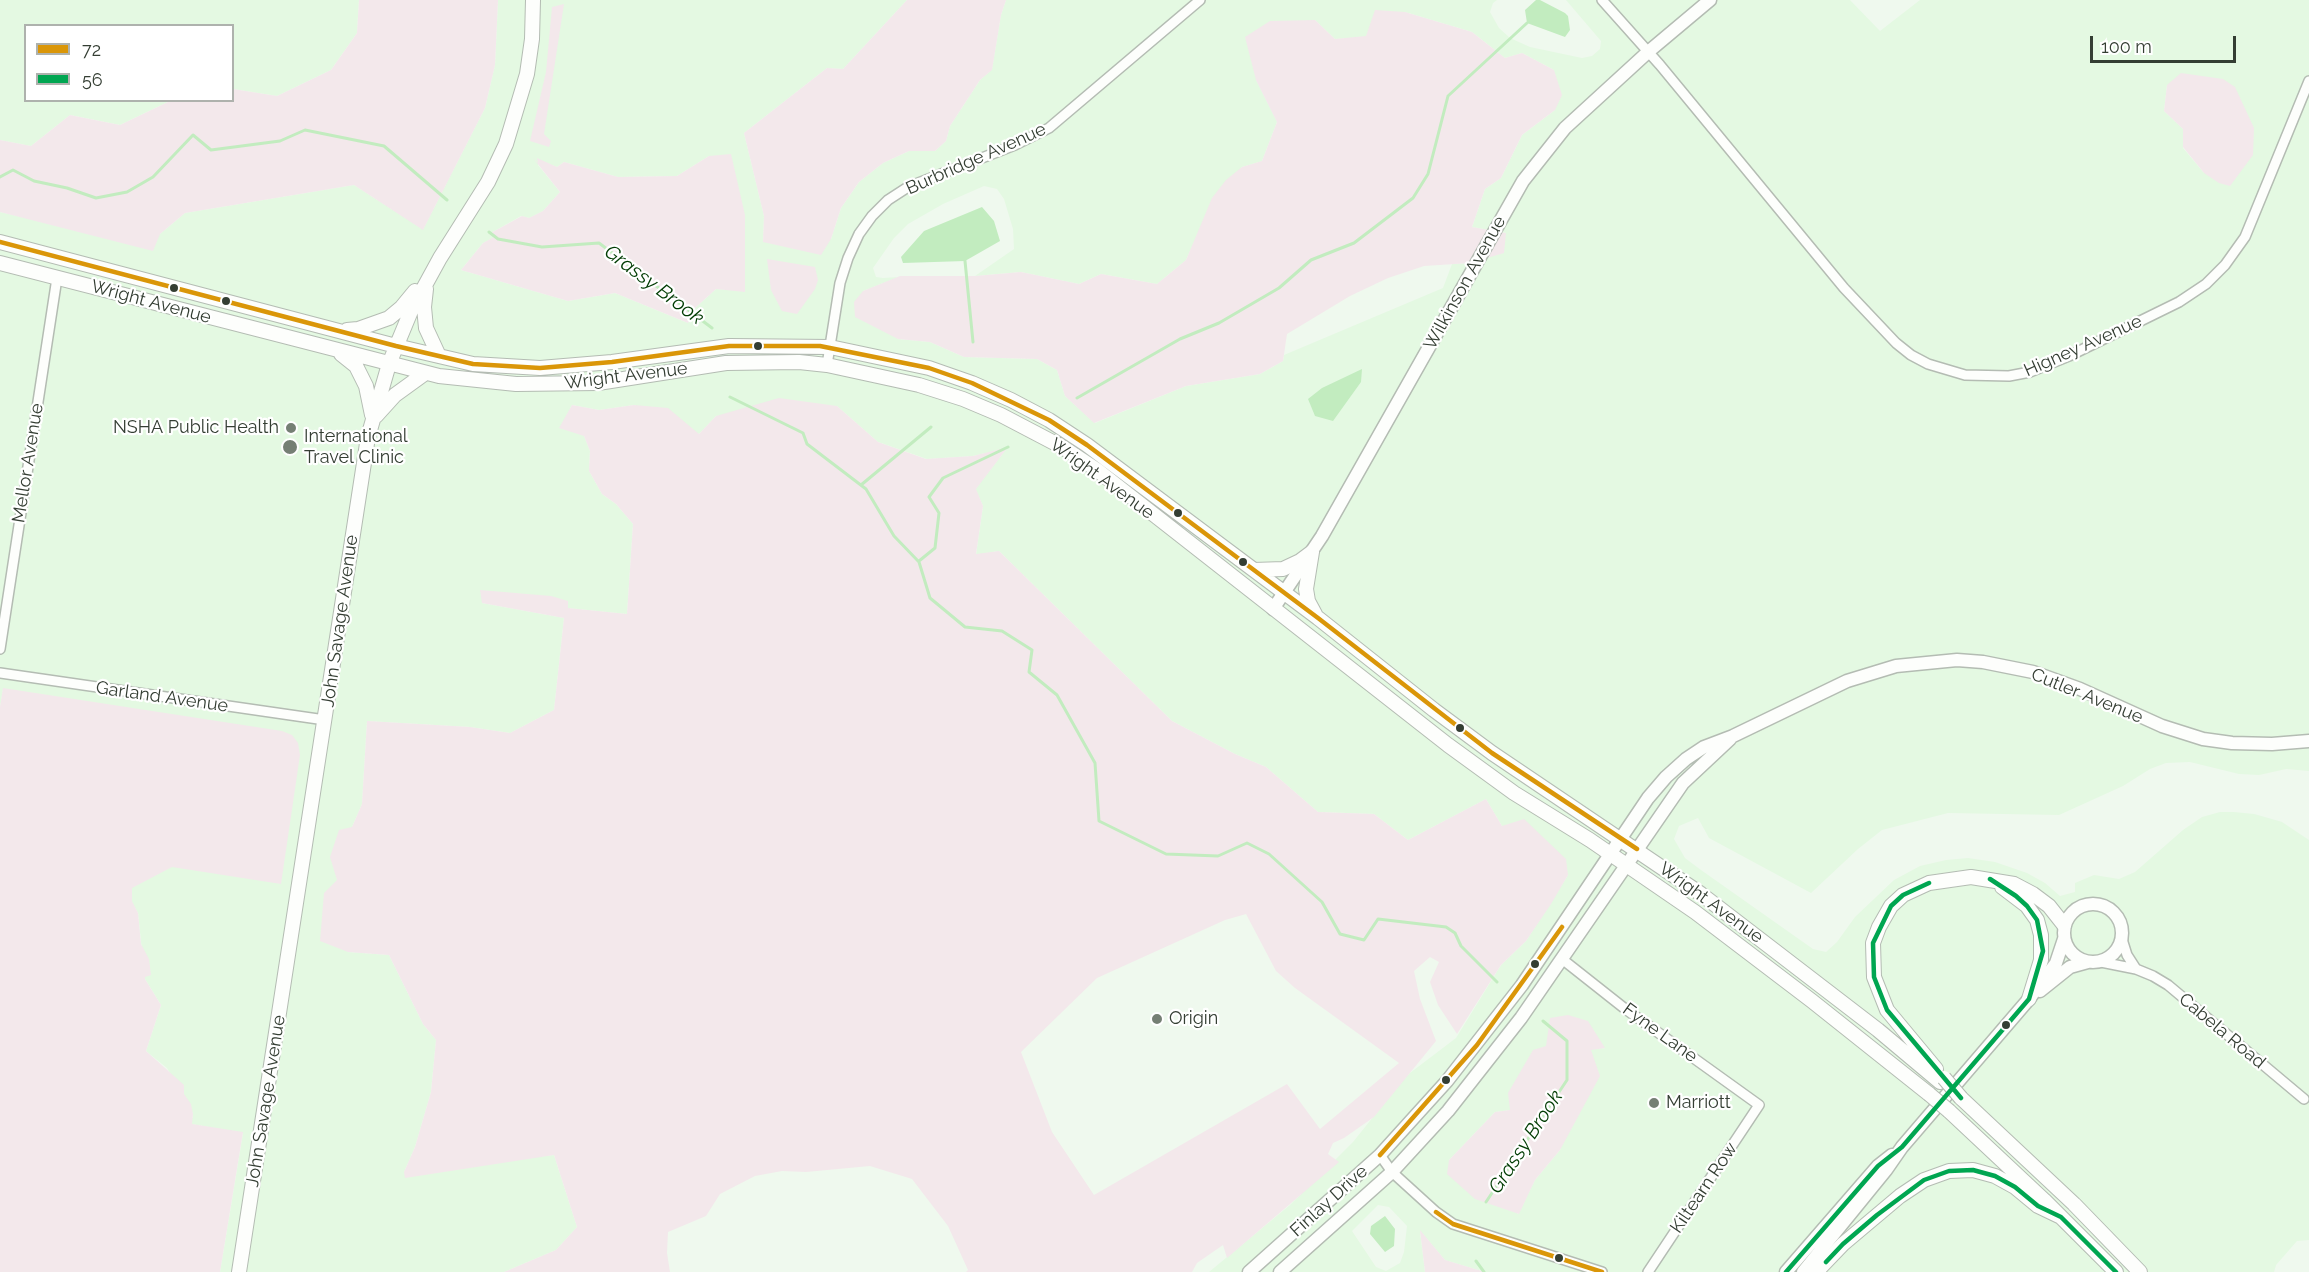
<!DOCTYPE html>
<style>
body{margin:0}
#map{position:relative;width:2309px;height:1272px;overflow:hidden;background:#eff9ee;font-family:Raleway,sans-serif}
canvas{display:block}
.legend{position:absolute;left:24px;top:24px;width:210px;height:78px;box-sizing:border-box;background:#fff;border:2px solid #aeb2ad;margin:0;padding:8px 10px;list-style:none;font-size:18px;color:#343e33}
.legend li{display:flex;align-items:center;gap:12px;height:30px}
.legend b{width:30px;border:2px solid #aeb2ad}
.scale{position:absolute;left:2090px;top:36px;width:146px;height:27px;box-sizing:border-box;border:3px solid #343e33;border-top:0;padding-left:8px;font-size:18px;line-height:21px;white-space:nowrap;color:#343e33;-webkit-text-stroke:4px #fff;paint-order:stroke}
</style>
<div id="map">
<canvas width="2309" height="1272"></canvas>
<ul class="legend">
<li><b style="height:8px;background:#da9608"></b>72</li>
<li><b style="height:8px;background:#00a651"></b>56</li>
</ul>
<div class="scale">100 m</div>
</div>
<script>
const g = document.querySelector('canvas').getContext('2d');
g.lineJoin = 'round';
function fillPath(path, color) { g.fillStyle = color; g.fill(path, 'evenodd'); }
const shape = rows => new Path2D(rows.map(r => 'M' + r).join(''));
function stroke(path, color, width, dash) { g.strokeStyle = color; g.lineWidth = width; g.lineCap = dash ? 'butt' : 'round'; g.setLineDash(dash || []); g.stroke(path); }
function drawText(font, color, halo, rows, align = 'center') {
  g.font = font + ' Raleway,sans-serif'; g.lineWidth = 4.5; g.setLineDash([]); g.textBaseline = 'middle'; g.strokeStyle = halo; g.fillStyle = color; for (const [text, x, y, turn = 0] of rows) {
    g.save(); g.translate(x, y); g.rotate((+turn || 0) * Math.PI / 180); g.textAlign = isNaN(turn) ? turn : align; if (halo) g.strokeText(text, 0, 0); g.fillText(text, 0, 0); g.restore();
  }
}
const built = shape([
 [0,0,359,0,357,33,331,70,277,96,233,89,232,26,26,26,26,100,170,101,120,125,70,115,31,146,0,140],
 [498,0,907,0,843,69,827,68,744,133,764,216,763,242,831,239,841,208,859,182,883,163,909,151,935,151,946,141,950,126,980,80,992,69,1001,15,1006,0,1497,0,1493,3,1490,12,1499,28,1510,38,1530,47,1582,58,1592,56,1600,49,1601,41,1566,0,1850,0,1880,31,1920,0,2309,0,2309,771,2286,769,2259,775,2239,774,2190,762,2166,763,2150,769,2123,786,2059,815,1948,813,1882,830,1858,849,1811,893,1709,838,1698,818,1679,826,1674,839,1685,858,1701,870,1813,949,1826,952,1837,942,1855,917,1894,880,1920,866,1946,860,1968,858,1995,862,2027,873,2045,883,2060,896,2075,892,2075,883,2094,875,2119,879,2135,872,2183,830,2202,817,2220,812,2234,812,2254,814,2282,822,2309,840,2309,1240,2297,1241,2276,1265,2274,1272,1485,1272,1445,1260,1420,1231,1425,1272,1209,1272,1290,1205,1353,1142,1406,1076,1456,1038,1501,965,1526,941,1568,875,1502,826,1486,799,1408,840,1374,814,1318,812,1266,767,1235,754,1172,721,999,551,976,555,983,506,975,489,1007,448,973,456,927,459,878,442,837,406,716,416,699,434,634,405,599,410,572,405,567,415,584,436,590,451,589,471,602,494,616,504,633,524,627,614,567,608,551,596,482,603,564,618,554,710,510,733,470,727,367,721,362,804,352,827,338,880,348,952,389,955,423,1024,436,1040,431,1092,415,1147,404,1172,554,1155,577,1227,556,1250,504,1272,220,1272,243,1133,191,1124,193,1114,167,1068,146,1051,161,1005,145,979,138,913,3,689,0,707,0,212,49,223,160,234,185,213,354,185,423,229,485,108,495,65],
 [1405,12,1472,32,1505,58,1522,53,1554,70,1555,110,1522,135,1501,178,1485,189,1472,227,1506,233,1470,263,1452,264,1443,288,1284,355,1283,361,1260,374,1186,386,1095,423,1065,396,1057,370,1037,359,964,357,930,342,898,339,863,291,899,277,883,278,876,277,873,268,894,238,908,224,943,204,984,186,997,189,1004,199,1013,229,1014,249,975,276,1021,272,1079,284,1101,274,1157,284,1186,260,1200,230,1242,167,1262,161,1277,122,1256,80,1315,20,1335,39,1366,37],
 [2167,85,2204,173,2183,148,2183,129,2164,111],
 [709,156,745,291,716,289,695,308,688,323,615,293,568,301,461,270,483,243,495,237,491,233,521,216,529,218,543,211,560,192,538,165,543,162,557,167,564,162,618,177,677,176],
 [1546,1046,1605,1048,1591,1049,1560,1150,1535,1180,1518,1214,1449,1160,1495,1112,1510,1110],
 [1378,1205,1389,1207,1407,1226,1404,1252,1400,1263,1386,1271,1376,1267,1352,1231]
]);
const green = shape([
 [359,0,498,0,495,65,485,108,423,230,354,185,185,213,160,234,153,251,0,212,0,140,31,146,70,115,120,125,170,101,232,100,233,89,277,96,331,70,357,33],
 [907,0,1006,0,1001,15,992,70,980,80,950,126,946,141,935,151,909,151,883,163,859,182,841,208,831,239,821,255,763,242,764,216,744,133,827,68,843,69],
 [564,4,544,134,551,141,549,147,530,141,546,72,552,7],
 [1375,10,1405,12,1472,32,1505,58,1522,53,1554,70,1562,95,1555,110,1522,135,1501,178,1485,189,1472,227,1506,233,1504,253,1470,263,1424,266,1388,278,1350,296,1287,334,1283,361,1260,374,1186,386,1094,423,1065,396,1057,370,1037,359,964,357,930,342,898,339,855,317,854,302,863,291,900,276,975,276,1021,272,1079,284,1101,274,1157,284,1186,260,1212,198,1226,180,1242,167,1262,161,1277,122,1256,80,1245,37,1270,21,1315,20,1335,39,1366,36],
 [2181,73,2223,79,2235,87,2254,128,2253,155,2230,186,2219,183,2204,173,2183,147,2183,129,2164,111,2167,85],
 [731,154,745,215,745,292,716,289,695,308,688,323,615,293,568,301,461,270,483,243,494,237,491,233,522,216,529,218,543,211,560,192,533,158,538,163,537,158,557,167,564,162,618,177,677,176,709,156],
 [767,259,815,267,818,280,815,289,797,314,782,311,771,290],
 [779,398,837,406,878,442,926,459,973,456,1008,447,976,489,983,506,976,554,999,551,1172,721,1235,754,1266,767,1318,812,1374,814,1408,840,1486,799,1502,826,1524,819,1566,859,1568,875,1551,904,1526,941,1501,965,1457,1034,1438,1005,1430,982,1439,962,1430,957,1414,971,1420,999,1436,1041,1374,1117,1344,1138,1333,1143,1328,1154,1339,1162,1227,1258,1223,1245,1197,1263,1192,1272,966,1272,968,1270,948,1226,912,1179,870,1166,806,1172,782,1171,755,1176,720,1194,706,1216,668,1232,667,1253,670,1272,504,1272,556,1250,577,1227,554,1155,405,1178,404,1172,415,1147,431,1092,436,1040,423,1024,389,955,348,952,320,941,324,893,337,880,330,857,339,830,352,827,362,804,367,721,470,727,510,733,554,710,564,618,482,603,480,590,551,596,568,601,568,608,627,614,633,524,616,504,602,494,589,471,590,451,584,436,559,428,572,405,599,410,634,405,668,408,699,434,716,416],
 [1246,914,1276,971,1295,988,1399,1063,1320,1129,1287,1084,1094,1195,1052,1132,1021,1052,1097,978,1225,920],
 [3,688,282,731,292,735,298,743,300,755,281,884,172,867,132,888,132,901,138,913,141,944,149,959,151,975,145,977,145,979,161,1005,146,1051,184,1085,184,1094,191,1104,193,1114,192,1124,243,1132,220,1272,0,1272,0,707],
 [1568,1015,1588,1021,1605,1048,1591,1050,1600,1076,1560,1150,1535,1180,1519,1214,1475,1199,1447,1174,1449,1160,1495,1112,1510,1110,1508,1093,1533,1050,1546,1046,1550,1018],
 [1420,1230,1445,1260,1485,1272,1425,1272]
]);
const water = shape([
 [1536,0,1540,0,1565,13,1568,16,1570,30,1565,37,1527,23,1525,10],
 [982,207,994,221,1000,241,965,261,903,263,901,257,924,231],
 [1362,369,1361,382,1333,421,1315,416,1308,399,1322,388],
 [1385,1216,1395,1229,1394,1246,1385,1252,1370,1234,1371,1226]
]);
const stream = shape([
 [0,177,13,170,34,181,67,188,96,198,127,192,153,177,193,135,211,150,280,141,305,130,384,146,447,200],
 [489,232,498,239,542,247,599,243,712,328],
 [965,261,973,342],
 [730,397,803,433,807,444,866,489,894,536,919,562,930,598,965,627,1002,631,1032,650,1029,672,1057,695,1095,763,1099,821,1166,854,1218,856,1247,843,1269,854,1322,902,1340,934,1364,940,1378,919,1446,927,1455,933,1461,946,1497,982],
 [1077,398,1180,339,1219,323,1279,288,1311,260,1354,243,1413,198,1428,174,1448,96,1527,23],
 [861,485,931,427],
 [919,561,935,548,939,513,929,497,943,478,1008,447],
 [1486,1202,1567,1080,1567,1041,1543,1021],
 [1476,1261,1484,1272]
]);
const minor = shape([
 [1602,0,1660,65,1844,288,1896,343,1911,355,1928,364,1965,375,2009,376,2030,372,2069,356,2179,302,2206,284,2225,265,2245,237,2309,81],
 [827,365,840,283,848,258,859,234,872,216,888,200,908,187,1015,145,1049,128,1200,0],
 [0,649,57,278],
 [0,673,325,720],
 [2122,939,2127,955,2136,969],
 [1562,959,1624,1008,1759,1105,1648,1272],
 [2101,962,2136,969,2153,976,2168,985,2304,1099],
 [1380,1155,1392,1172,1436,1212,1453,1224,1602,1272]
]);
const tertiary = shape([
 [1273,609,1322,536,1523,181,1565,128,1648,52,1710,0],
 '2064 933a29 29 0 1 1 58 0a29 29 0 1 1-58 0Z',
 [2040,991,2070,967,2088,962],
 [1249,1272,1380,1155,1447,1081,1522,985,1648,798,1666,777,1686,759,1704,747,1733,736,1847,681,1896,666,1957,660,1983,662,2033,672,2080,689,2162,726,2203,739,2232,743,2272,744,2309,741],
 [1280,1272,1392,1172,1448,1111,1521,1018,1683,783,1730,739],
 [1786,1272,1878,1166,1892,1155],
 [1803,1272,1886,1170,1902,1147,2029,999,2056,963,2064,939]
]);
const secondary = shape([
 [0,242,396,346,473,364,540,368,612,362,729,346,830,347,929,368,972,383,1011,400,1049,420,1087,445,1318,618,1434,710,1492,753,1701,894,1878,1030,1940,1082],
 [0,263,439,376,516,384,598,383,726,363,799,362,827,365,919,385,963,399,1001,415,1064,448,1097,470,1448,745,1514,793,1590,840,1695,912,1812,1001,1929,1094],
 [426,289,424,307,426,328,439,356],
 [347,330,358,329,389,318,401,308,415,291],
 [341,354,356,366,366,386,372,415],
 [376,416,395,395,424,374],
 [1312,552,1306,589,1308,601,1315,614],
 [1254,570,1283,569,1300,561,1312,552],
 [2002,887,2027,906,2037,920,2041,935,2041,960,2029,999],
 [1936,1069,1887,1010,1874,977,1873,943,1879,927,1891,906,1903,895,1929,883,1971,877,2014,884,2033,894,2049,906,2064,925],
 [1961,1098,2074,1204,2140,1272],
 [1949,1111,2044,1200,2116,1272],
 [239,1272,368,437,389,364,411,311,440,258,488,182,506,144,527,74,532,39,533,0],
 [1816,1272,1843,1244,1900,1196,1924,1180,1949,1171,1973,1170,1995,1176,2015,1187,2038,1206,2061,1217]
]);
const secondaryBridge = shape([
 [1944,1078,1961,1098],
 [1929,1094,1949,1111]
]);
const bus1 = shape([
 [0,242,396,346,473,364,540,368,612,362,729,346,820,346,929,368,972,383,1049,420,1087,445,1318,618,1492,753,1637,849],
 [1380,1155,1477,1045,1562,927],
 [1436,1212,1453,1224,1602,1272]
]);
const bus2 = shape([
 [1929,883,1903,895,1891,906,1873,943,1874,977,1887,1010,1961,1098],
 [1826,1262,1843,1244,1877,1215,1924,1180,1949,1171,1973,1170,1995,1176,2015,1187,2038,1206,2061,1217,2116,1272],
 [1786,1272,1878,1166,1902,1147,2029,999,2043,951,2037,920,2027,906,2016,896,1990,879]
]);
const markers = [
 [174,288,5,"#343e33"],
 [226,301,5,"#343e33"],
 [758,346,5,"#343e33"],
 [291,428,6,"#757f74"],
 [290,447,8,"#757f74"],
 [1178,513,5,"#343e33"],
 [1243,562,5,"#343e33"],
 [1460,728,5,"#343e33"],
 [1535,964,5,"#343e33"],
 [1157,1019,6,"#757f74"],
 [2006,1025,5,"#343e33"],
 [1446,1080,5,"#343e33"],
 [1654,1103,6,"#757f74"],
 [1559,1258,5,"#343e33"]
];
const streetNames = [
 ["Burbridge Avenue",976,159,-24],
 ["Wilkinson Avenue",1465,283,-61],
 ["Wright Avenue",151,302,15],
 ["Higney Avenue",2083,346,-24],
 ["Wright Avenue",626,376,-7],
 ["Mellor Avenue",28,463,-81],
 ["Wright Avenue",1102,479,36],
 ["John Savage Avenue",340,621,-82],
 ["Cutler Avenue",2087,696,22],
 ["Garland Avenue",162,697,8],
 ["Wright Avenue",1711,903,36],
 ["Cabela Road",2222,1031,40],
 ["Fyne Lane",1660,1033,36],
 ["John Savage Avenue",266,1101,-81],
 ["Kiltearn Row",1704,1188,-56],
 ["Finlay Drive",1329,1201,-42]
];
const poiNames = [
 ["NSHA Public Health",279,428,"right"],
 ["International",304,437],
 ["Travel Clinic",304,458],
 ["Origin",1169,1019],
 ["Marriott",1666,1103]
];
const waterNames = [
 ["Grassy Brook",654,285,37],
 ["Grassy Brook",1526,1142,-57]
];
fillPath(built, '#e4f9e2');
fillPath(green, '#f3e8eb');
fillPath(water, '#c2ecbf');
stroke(stream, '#c2ecbf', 3);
stroke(minor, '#b4bcb3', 12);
stroke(tertiary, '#b4bcb3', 15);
stroke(secondary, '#b4bcb3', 16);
stroke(minor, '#fdfefc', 9);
stroke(tertiary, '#fdfefc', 12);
stroke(secondary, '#fdfefc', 14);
stroke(secondaryBridge, '#b4bcb3', 16, []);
stroke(secondaryBridge, '#fdfefc', 14);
stroke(bus1, '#da9608', 4.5);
stroke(bus2, '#00a651', 4.5);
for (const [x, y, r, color] of markers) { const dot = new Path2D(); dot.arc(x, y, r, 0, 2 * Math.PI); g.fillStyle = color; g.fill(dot); stroke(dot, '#fff', 2); }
drawText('18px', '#343e33', '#fff', streetNames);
drawText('18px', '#343e33', '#fff', poiNames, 'left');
drawText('italic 20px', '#003c03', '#fff', waterNames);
</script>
